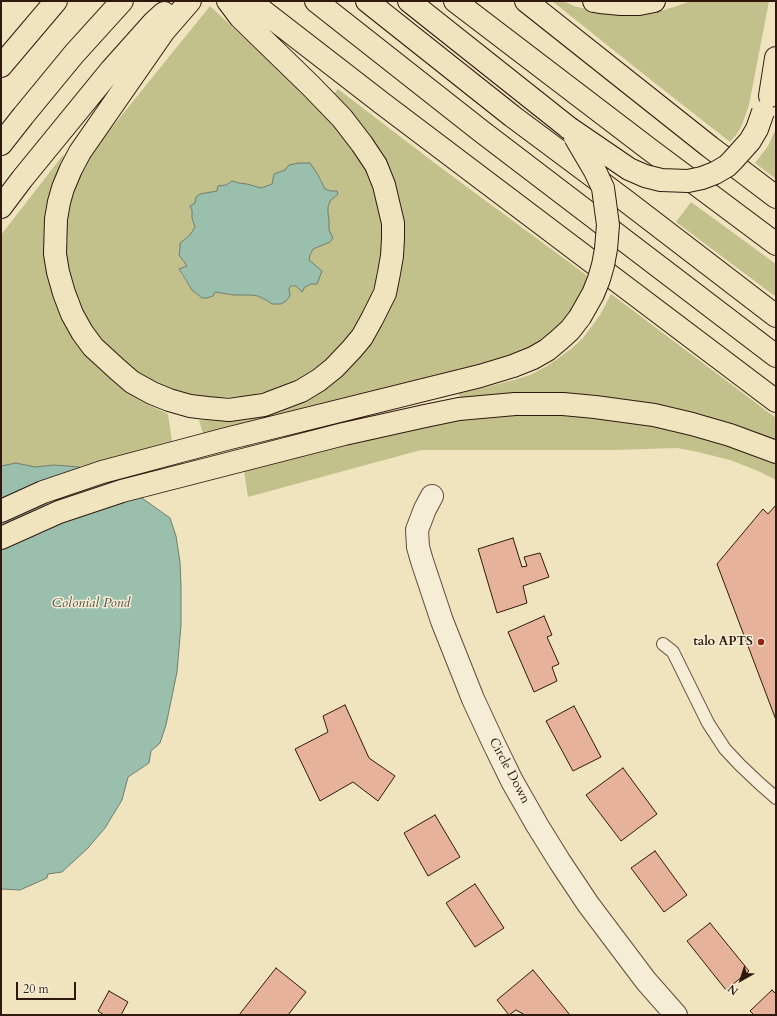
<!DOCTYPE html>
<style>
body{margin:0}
#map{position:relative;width:777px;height:1016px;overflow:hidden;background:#f0e4bf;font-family:Cardo,serif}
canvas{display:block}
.frame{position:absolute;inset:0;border:2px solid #2f190e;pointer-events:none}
.north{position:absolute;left:721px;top:960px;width:40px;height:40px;-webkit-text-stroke:3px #f5edd5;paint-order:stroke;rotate:219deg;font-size:11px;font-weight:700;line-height:16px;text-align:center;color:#2f190e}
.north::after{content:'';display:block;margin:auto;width:14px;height:18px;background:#2f190e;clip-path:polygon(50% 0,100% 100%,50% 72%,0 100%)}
.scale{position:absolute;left:16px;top:982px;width:60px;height:18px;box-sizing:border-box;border:2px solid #2f190e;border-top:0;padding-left:5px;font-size:12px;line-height:14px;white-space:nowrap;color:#2f190e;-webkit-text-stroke:3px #f5edd5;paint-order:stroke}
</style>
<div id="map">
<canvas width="777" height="1016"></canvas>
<div class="frame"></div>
<div class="north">N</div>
<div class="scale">20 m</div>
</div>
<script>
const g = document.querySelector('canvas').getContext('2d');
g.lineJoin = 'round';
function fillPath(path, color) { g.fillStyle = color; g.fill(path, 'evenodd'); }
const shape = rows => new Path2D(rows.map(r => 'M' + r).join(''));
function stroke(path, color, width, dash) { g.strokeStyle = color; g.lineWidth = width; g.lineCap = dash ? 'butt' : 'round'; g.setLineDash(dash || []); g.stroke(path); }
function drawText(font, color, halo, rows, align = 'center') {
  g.font = font + ' Cardo,serif'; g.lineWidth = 3; g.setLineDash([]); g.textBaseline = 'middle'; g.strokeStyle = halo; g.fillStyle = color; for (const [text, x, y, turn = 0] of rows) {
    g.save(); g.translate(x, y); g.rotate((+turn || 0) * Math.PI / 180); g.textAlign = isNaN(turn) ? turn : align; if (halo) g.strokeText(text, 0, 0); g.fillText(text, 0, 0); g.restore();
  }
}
const green = shape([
 [552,1,563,1,574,6,590,10,635,14,660,11,677,6,690,1,769,1,749,105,742,125,737,134,730,142,642,73],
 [210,6,265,57,341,132,367,172,375,192,379,209,382,230,381,254,379,273,371,297,360,322,344,342,330,357,315,368,294,381,275,389,248,396,207,398,197,397,164,388,141,375,119,359,106,346,95,333,86,318,78,301,68,268,65,247,66,224,69,205,74,185,92,152],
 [285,170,320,178,325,190,331,191,336,191,338,194,330,201,328,207,328,213,329,220,329,230,333,238,330,242,313,249,310,255,309,260,311,284,305,287,291,286,289,288,289,292,268,301,258,296,250,295,234,295,215,292,213,296,202,298,192,290,181,274,179,269,187,266,179,255,185,238,190,235,195,227,192,218,193,210,195,203,200,194,217,191,231,181,239,183,247,184,261,188,272,184,274,174],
 [338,89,440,167,589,277,585,288,571,311,560,325,548,335,535,344,517,354,473,366,203,434,199,420,232,421,247,420,276,412,292,407,307,399,397,285,401,270,403,234,333,95],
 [776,128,776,179,755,163,768,146],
 [63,155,65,157,49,204,89,357,101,370,130,394,143,402,168,414,172,441,111,458,79,467,54,465,35,467,16,463,1,466,1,235],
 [691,202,776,264,776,297,676,222],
 [611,294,776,418,776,443,769,440,465,402,458,394,514,380,530,375,547,366,571,349,583,338,600,315],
 [569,413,673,427,776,461,776,480,758,471,730,460,698,452,677,448,615,450,421,450,248,497,244,471,373,436,483,415]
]);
const water = shape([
 [299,163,310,163,318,175,325,189,331,191,337,191,338,194,330,201,328,207,328,213,329,220,329,230,333,238,330,242,313,249,310,255,309,260,322,271,317,284,311,284,305,287,302,292,296,286,291,286,289,288,290,296,286,301,281,304,272,304,268,301,258,296,250,295,234,295,215,292,213,296,207,298,202,298,192,290,179,269,187,266,179,255,180,249,180,243,190,235,195,227,192,218,192,210,190,206,195,203,196,197,200,194,217,191,218,186,226,185,232,181,239,183,247,184,261,188,272,184,274,174,285,170,289,165,299,163],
 [16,463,35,467,54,465,79,467,102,475,125,486,170,518,176,536,180,562,181,586,181,625,177,672,166,725,160,743,151,751,149,763,128,777,122,800,105,828,88,848,62,872,48,874,47,878,20,890,1,889,1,466,16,463]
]);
const building = shape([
 [776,505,776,720,717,564,763,509,768,514,776,505],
 [513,538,522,567,527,566,524,557,540,553,549,577,523,586,527,603,497,613,478,549,513,538],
 [544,616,552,635,547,637,559,664,552,667,557,681,534,692,508,632,544,616],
 [345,705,369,758,395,776,378,801,353,782,320,801,295,749,328,732,323,716,345,705],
 [574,706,601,757,573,771,546,721,574,706],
 [623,768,657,814,621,841,586,795,623,768],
 [435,815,460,857,428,876,404,833,435,815],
 [655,851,687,895,664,912,631,868,655,851],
 [475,884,504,928,475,947,446,903,475,884],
 [710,923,749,971,726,990,687,941,710,923],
 [276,968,306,992,288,1015,239,1015,276,968],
 [533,970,570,1015,525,1015,516,1010,509,1015,497,1000,533,970],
 [772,990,776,994,776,1015,754,1015,750,1011,772,990],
 [109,991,128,1002,121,1015,104,1015,98,1011,109,991]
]);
const lane = shape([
 [663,644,673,652,708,723,725,749,740,765,759,783,776,798]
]);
const street = shape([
 [432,496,425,509,417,530,418,547,422,561,442,621,473,699,493,742,512,781,537,825,560,862,588,904,646,981,676,1015]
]);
const highway = shape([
 [190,1,164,31,80,152,71,169,63,188,59,202,56,219,55,254,58,272,64,293,72,314,82,332,93,347,117,369,132,382,152,393,169,400,190,406,207,408,229,410,264,405,301,391,319,380,334,368,352,349,362,337,372,319,385,293,389,273,392,256,393,238,393,223,384,185,376,165,362,144,342,118,311,86,240,17,228,1],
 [250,1,383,104,776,401],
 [316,1,481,131,776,356],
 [367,1,512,116,626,201,776,316],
 [409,1,569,128],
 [455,1,649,149,776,244],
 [526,1,710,147,776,197],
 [594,1,600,2,621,4,639,4,654,1],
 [1,66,56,1],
 [770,96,776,58],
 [1,144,23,116,74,54,122,1],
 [1,207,22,179,111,70,153,23,164,13],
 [1,511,43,492,102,472,226,439,480,376,513,366,533,358,547,350,559,340,570,330,580,317],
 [1,538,59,512,122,491,344,434,425,416,459,409,515,404,563,404,595,407,654,415,692,424,730,435,776,452]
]);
const highwayBridge = shape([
 [569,128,629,169,645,176,661,180,688,181,702,178,715,173,727,166,733,160,750,141,757,129,763,112],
 [575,137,595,171,603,188,608,225,606,249,603,265,599,279,593,294,580,317]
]);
const markers = [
 [761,642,4,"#8f2418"]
];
const poiNames = [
 ["talo APTS",753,642]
];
const streetNames = [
 ["Circle Down",509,771,62]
];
const waterNames = [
 ["Colonial Pond",91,604]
];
fillPath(green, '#c2c18c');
fillPath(water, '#9bbfad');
stroke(water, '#707d6d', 1);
fillPath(building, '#e6b299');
stroke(building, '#2f190e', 1);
stroke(lane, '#5f4c3a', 14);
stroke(street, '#5f4c3a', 24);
stroke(highway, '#2f190e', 24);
stroke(lane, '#f5edd5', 12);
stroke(street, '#f5edd5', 22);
stroke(highway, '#f0e4bf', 22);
stroke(highwayBridge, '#2f190e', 24, []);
stroke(highwayBridge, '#f0e4bf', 22);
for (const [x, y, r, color] of markers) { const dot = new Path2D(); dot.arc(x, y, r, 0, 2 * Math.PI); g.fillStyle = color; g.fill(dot); stroke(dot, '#f5edd5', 1.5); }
drawText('bold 13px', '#2f190e', '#f5edd5', poiNames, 'right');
drawText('13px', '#2f190e', '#f5edd5', streetNames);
drawText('italic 14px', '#555346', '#f5edd5', waterNames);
</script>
